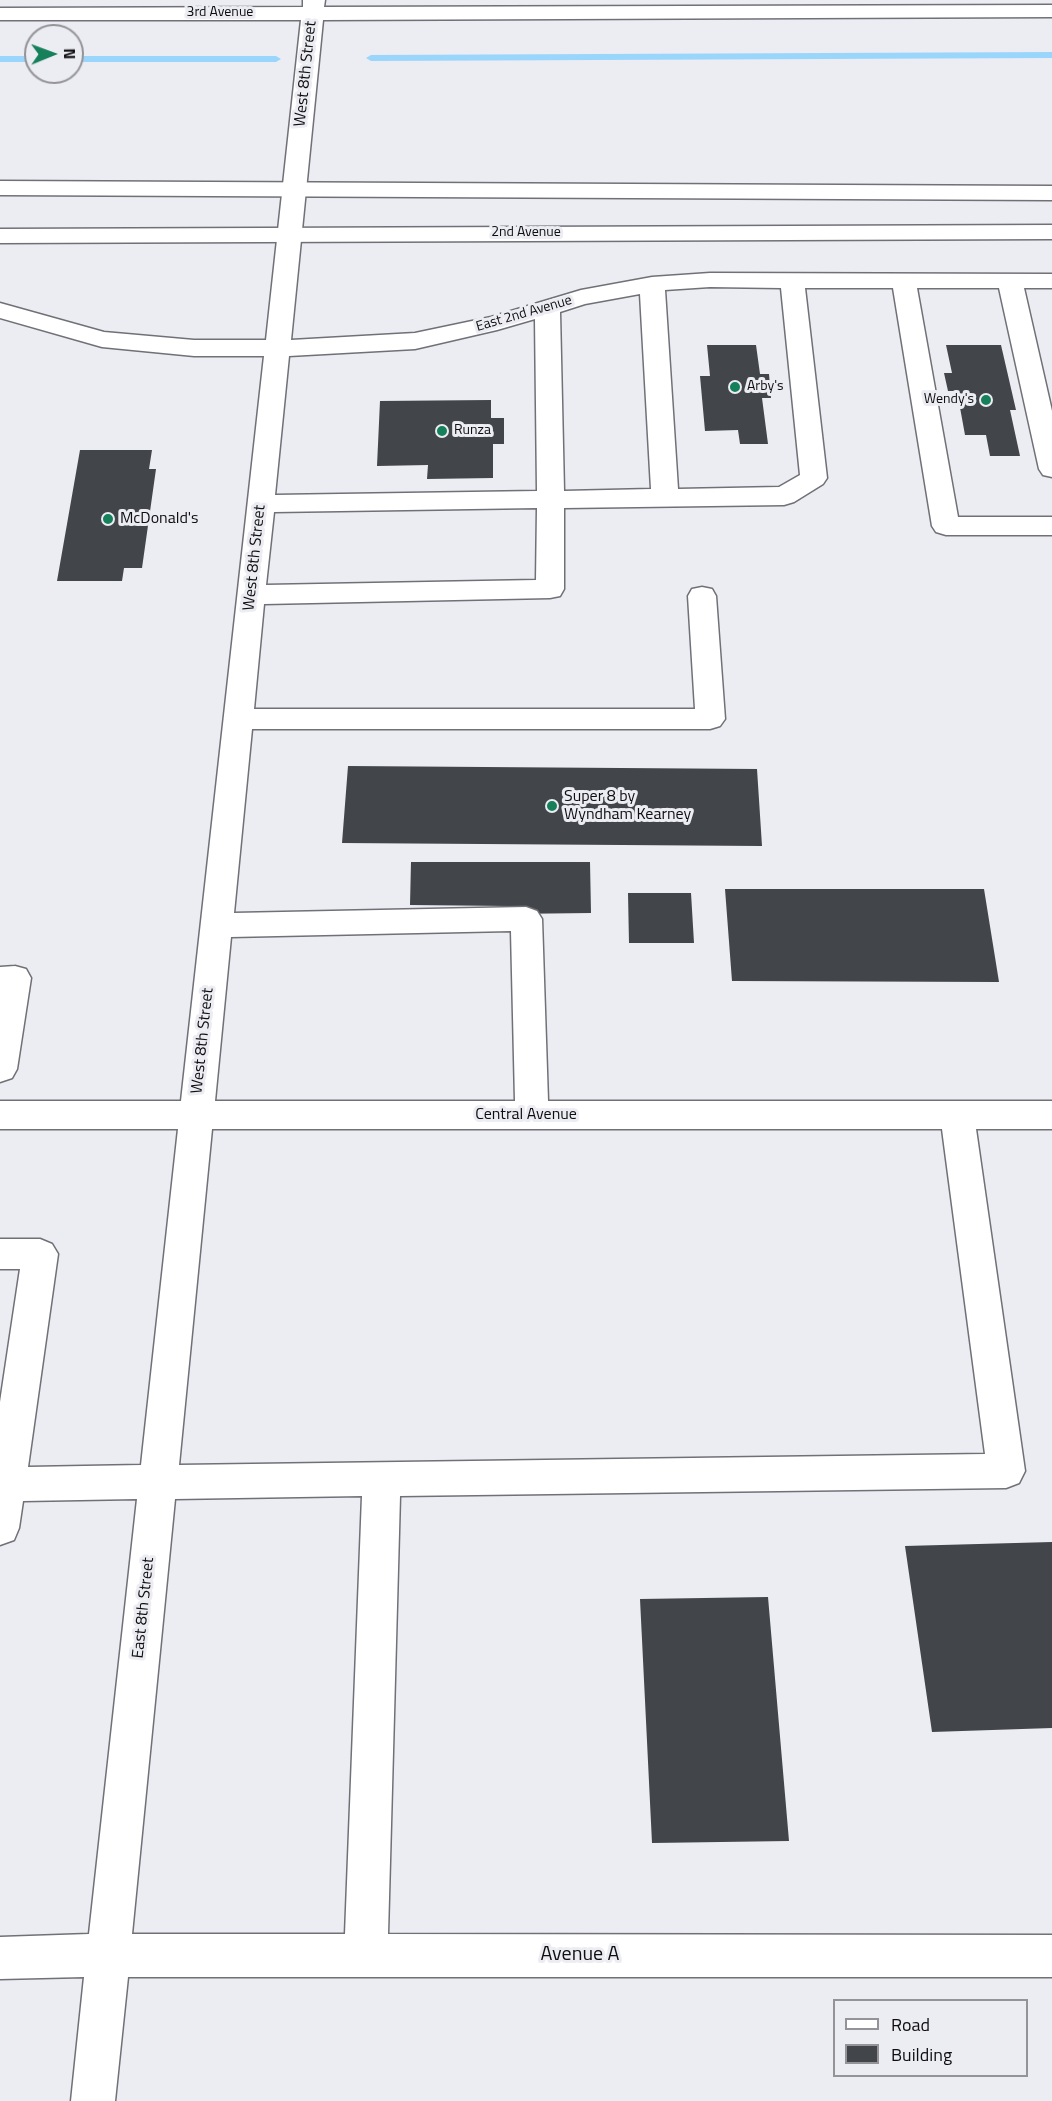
<!DOCTYPE html>
<style>
body{margin:0}
#map{position:relative;width:1052px;height:2101px;overflow:hidden;background:#ececf3;font-family:"Titillium Web",sans-serif}
canvas{display:block}
.legend{position:absolute;left:833px;top:1999px;width:195px;height:78px;box-sizing:border-box;background:#ececf3;border:2px solid #939398;margin:0;padding:8px 10px;list-style:none;font-size:18px;color:#0e0e10}
.legend li{display:flex;align-items:center;gap:12px;height:30px}
.legend b{width:30px;border:2px solid #939398}
.north{position:absolute;left:24px;top:24px;width:60px;height:60px;box-sizing:border-box;background:#ececf3;border:2px solid #939398;border-radius:50%;rotate:89deg;font-size:16px;font-weight:700;line-height:24px;text-align:center;color:#0e0e10}
.north::after{content:'';display:block;margin:auto;width:21px;height:27px;background:#16805b;clip-path:polygon(50% 0,100% 100%,50% 72%,0 100%)}
</style>
<div id="map">
<canvas width="1052" height="2101"></canvas>
<ul class="legend">
<li><b style="height:8px;background:#fff"></b>Road</li>
<li><b style="height:16px;background:#42454a"></b>Building</li>
</ul>
<div class="north">N</div>
</div>
<script>
const g = document.querySelector('canvas').getContext('2d');
g.lineJoin = 'round';
const shape = rows => new Path2D(rows.map(r => 'M' + r).join(''));
function fillPath(path, color) { g.fillStyle = color; g.fill(path, 'evenodd'); }
function stroke(path, color, width, dash) { g.strokeStyle = color; g.lineWidth = width; g.lineCap = dash ? 'butt' : 'round'; g.setLineDash(dash || []); g.stroke(path); }
function drawText(font, color, halo, rows, align = 'center') {
  g.font = font + ' "Titillium Web",sans-serif'; g.lineWidth = 6; g.setLineDash([]); g.textBaseline = 'middle'; g.strokeStyle = halo; g.fillStyle = color; for (const [text, x, y, turn = 0] of rows) {
    g.save(); g.translate(x, y); g.rotate((+turn || 0) * Math.PI / 180); g.textAlign = isNaN(turn) ? turn : align; if (halo) g.strokeText(text, 0, 0); g.fillText(text, 0, 0); g.restore();
  }
}
const stream = shape([
 [1052,52,1052,58,371,61,366,58,371,55,1052,52],
 [0,56,36,56,36,62,0,62,0,56],
 [72,56,276,56,281,59,276,62,72,62,72,56]
]);
const building = shape([
 [707,345,756,345,760,374,769,374,771,398,762,398,768,444,740,444,738,430,705,431,700,376,710,376],
 [946,345,1001,345,1016,410,1010,410,1020,456,990,456,986,435,965,435,957,391,948,391,944,373,952,373],
 [491,400,491,418,504,418,504,444,493,444,493,478,427,479,428,465,377,466,380,401],
 [80,450,152,450,149,469,156,469,142,568,124,568,122,581,57,581],
 [348,766,757,769,762,846,342,843],
 [411,862,590,862,591,913,509,914,509,906,410,905],
 [725,889,984,889,999,982,732,981],
 [628,893,691,893,694,943,629,943],
 [1052,1542,1052,1728,932,1732,905,1546],
 [768,1597,789,1841,652,1843,640,1599]
]);
const minor = shape([
 [303,0,325,0,324,7,1052,5,1052,17,323,20,291,340,415,333,491,317,581,290,652,277,710,273,1052,274,1052,288,1024,288,1052,411,1052,477,1043,475,1039,469,999,288,917,288,958,517,1052,517,1052,535,946,535,936,532,932,526,893,288,805,288,827,478,823,484,794,502,784,505,564,508,564,589,560,596,550,598,264,604,254,709,695,709,688,596,692,589,702,587,712,589,716,596,725,719,720,726,710,729,252,729,234,913,526,907,537,911,542,919,548,1101,1052,1101,1052,1129,976,1129,1025,1471,1019,1483,1006,1488,400,1496,388,1934,1052,1935,1052,1977,128,1977,115,2101,71,2101,84,1977,0,1979,0,1937,89,1934,137,1499,23,1501,19,1528,14,1540,0,1545,0,1402,20,1269,0,1269,0,1239,40,1239,52,1244,58,1254,28,1467,141,1465,178,1129,0,1129,0,1101,181,1101,264,356,194,356,102,347,0,318,0,303,104,332,194,340,266,340,301,20,0,20,0,8,303,7,303,0],
 [710,287,781,288,800,475,779,487,678,489,665,290,710,287],
 [640,294,651,489,564,491,560,312,585,304,640,294],
 [535,319,537,491,275,495,289,356,415,349,497,330,535,319],
 [537,508,536,580,266,585,274,512,537,508],
 [511,931,515,1101,215,1101,231,937,511,931],
 [212,1129,942,1129,985,1454,179,1465,212,1129],
 [362,1496,345,1934,132,1934,175,1499,362,1496],
 [15,966,26,969,31,978,17,1069,12,1078,0,1082,0,967,15,966]
]);
const major = shape([
 [0,181,1052,186,1052,200,0,195,0,181],
 [1052,225,1052,239,0,243,0,229,1052,225]
]);
const markers = [
 [735,387,6,"#16805b"],
 [986,400,6,"#16805b"],
 [442,431,6,"#16805b"],
 [108,519,6,"#16805b"],
 [552,806,6,"#16805b"]
];
const farStreetnames = [
 ["3rd Avenue",220,13],
 ["2nd Avenue",526,233],
 ["East 2nd Avenue",524,314,-16]
];
const farPoinames = [
 ["Arby's",747,387],
 ["Wendy's",974,400,"right"],
 ["Runza",454,431]
];
const streetNames = [
 ["West 8th Street",306,74,-84],
 ["West 8th Street",255,558,-84],
 ["West 8th Street",203,1041,-84],
 ["Central Avenue",526,1115],
 ["East 8th Street",144,1608,-84]
];
const poiNames = [
 ["McDonald's",120,519],
 ["Super 8 by",564,797],
 ["Wyndham Kearney",564,815]
];
const nearStreetnames = [
 ["Avenue A",580,1955]
];
fillPath(stream, '#9ad6fc');
fillPath(building, '#42454a');
stroke(minor, '#707077', 3);
stroke(major, '#707077', 3);
fillPath(minor, '#fff');
fillPath(major, '#fff');
for (const [x, y, r, color] of markers) { const dot = new Path2D(); dot.arc(x, y, r, 0, 2 * Math.PI); g.fillStyle = color; g.fill(dot); stroke(dot, '#ececf3', 2); }
drawText('14px', '#0e0e10', '#ececf3', farStreetnames);
drawText('14px', '#0e0e10', '#ececf3', farPoinames, 'left');
drawText('16px', '#0e0e10', '#ececf3', streetNames);
drawText('16px', '#0e0e10', '#ececf3', poiNames, 'left');
drawText('20px', '#0e0e10', '#ececf3', nearStreetnames);
</script>
